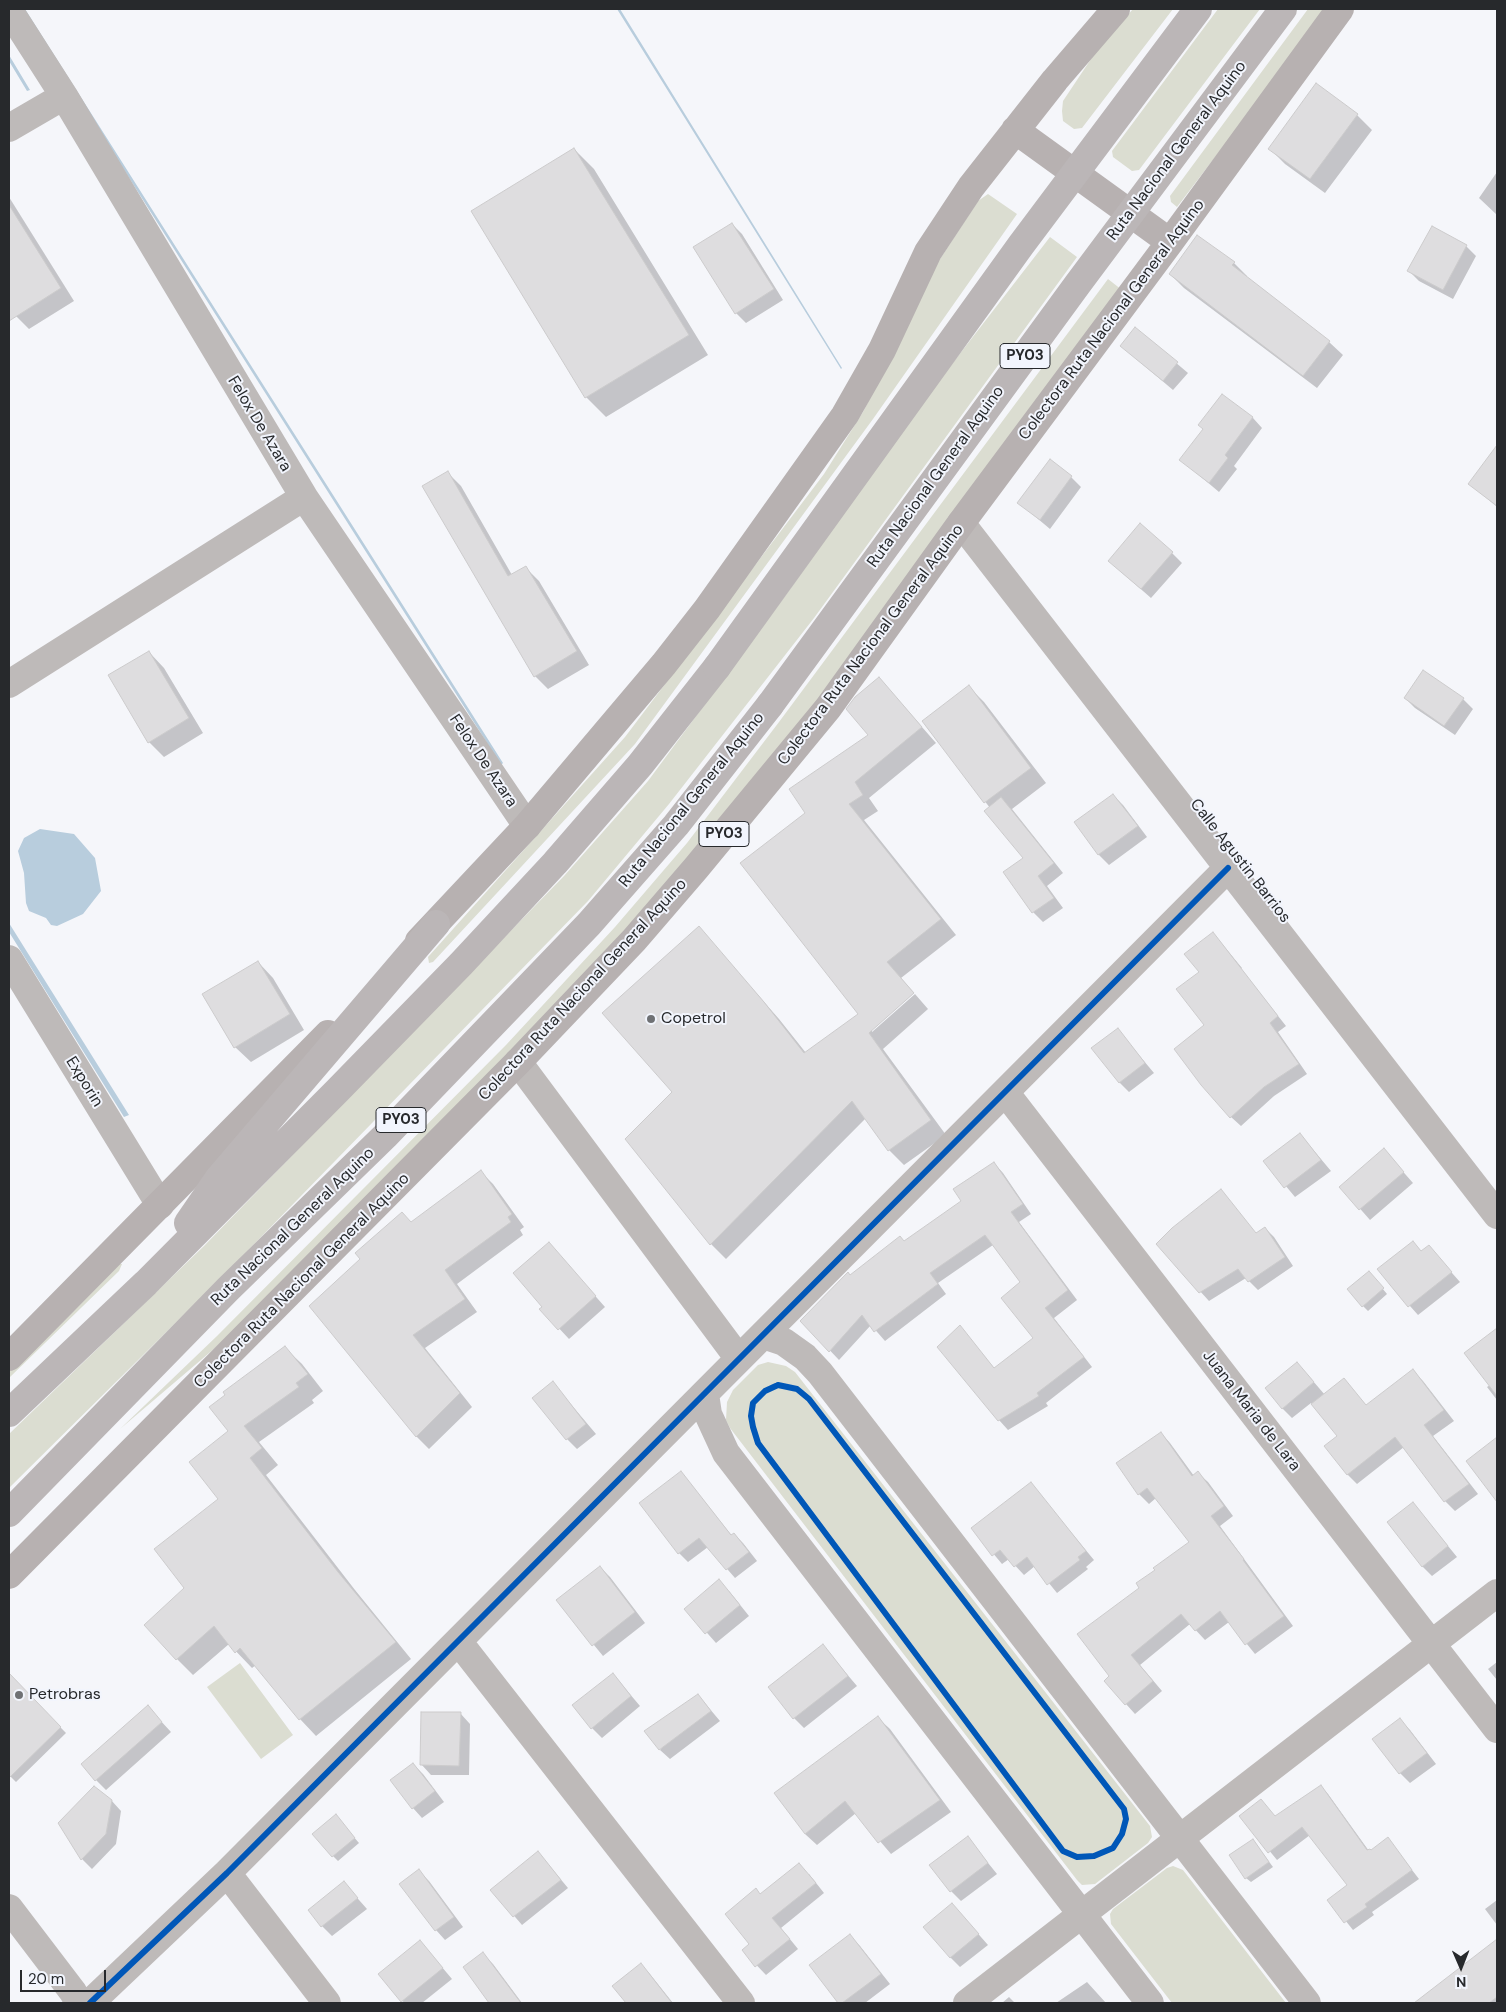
<!DOCTYPE html>
<style>
body{margin:0}
#map{position:relative;width:1506px;height:2012px;overflow:hidden;background:#f5f6fa;font-family:"DM Sans",sans-serif}
canvas{display:block}
.frame{position:absolute;inset:0;border:10px solid #27292c;pointer-events:none}
.north{position:absolute;left:1436px;top:1942px;width:50px;height:50px;-webkit-text-stroke:4px #f2f5fd;paint-order:stroke;rotate:179deg;font-size:14px;font-weight:700;line-height:20px;text-align:center;color:#27292c}
.north::after{content:'';display:block;margin:auto;width:18px;height:22px;background:#27292c;clip-path:polygon(50% 0,100% 100%,50% 72%,0 100%)}
.scale{position:absolute;left:20px;top:1970px;width:86px;height:22px;box-sizing:border-box;border:2px solid #27292c;border-top:0;padding-left:6px;font-size:15px;line-height:18px;white-space:nowrap;color:#27292c;-webkit-text-stroke:4px #f2f5fd;paint-order:stroke}
</style>
<div id="map">
<canvas width="1506" height="2012"></canvas>
<div class="frame"></div>
<div class="north">N</div>
<div class="scale">20 m</div>
</div>
<script>
const g = document.querySelector('canvas').getContext('2d');
g.lineJoin = 'round';
function fillPath(path, color) { g.fillStyle = color; g.fill(path, 'evenodd'); }
const shape = rows => new Path2D(rows.map(r => 'M' + r).join(''));
function stroke(path, color, width, dash) { g.strokeStyle = color; g.lineWidth = width; g.lineCap = dash ? 'butt' : 'round'; g.setLineDash(dash || []); g.stroke(path); }
function drawText(font, color, halo, rows, align = 'center') {
  g.font = font + ' "DM Sans",sans-serif'; g.lineWidth = 4; g.setLineDash([]); g.textBaseline = 'middle'; g.strokeStyle = halo; g.fillStyle = color; for (const [text, x, y, turn = 0] of rows) {
    g.save(); g.translate(x, y); g.rotate((+turn || 0) * Math.PI / 180); g.textAlign = isNaN(turn) ? turn : align; if (halo) g.strokeText(text, 0, 0); g.fillText(text, 0, 0); g.restore();
  }
}
const green = shape([
 [1133,9,1173,9,1082,128,1074,129,1063,121,1062,111,1063,101,1097,50],
 [1218,9,1260,9,1139,170,1132,171,1113,157,1112,151],
 [1308,9,1328,9,1177,207,1171,202,1170,196],
 [988,194,1017,214,873,419,635,744,433,962,429,963,428,957,625,737,824,474,863,412,938,262,978,201],
 [1050,237,1077,257,814,618,669,804,588,901,228,1271,9,1488,9,1434,204,1246,564,876,648,781,785,596,911,417],
 [1108,279,1122,290,792,736,623,934,512,1050,222,1342,120,1429,217,1336,506,1045,615,927,687,843,779,722],
 [119,1264,122,1264,119,1271,9,1378,9,1372],
 [768,1362,786,1366,795,1372,1150,1826,1152,1837,1148,1843,1095,1884,1082,1885,1077,1880,730,1428,726,1420,727,1402,733,1390,758,1365],
 [240,1663,293,1735,261,1759,207,1687],
 [1173,1866,1183,1870,1286,2003,1172,2003,1111,1924,1110,1914,1113,1909,1167,1868]
]);
const water = shape([
 [22,9,25,9,503,763,501,765],
 [617,9,620,9,842,368,841,369],
 [9,55,30,90,27,91,9,61],
 [40,829,74,834,95,858,101,891,83,914,57,926,51,925,46,918,29,911,26,903,24,873,18,851,24,838],
 [9,923,129,1115,124,1117,9,932]
]);
const shadow = shape([
 [1357,115,1372,130,1325,193,1285,164,1269,148],
 [574,149,594,169,708,355,606,417,586,397],
 [1497,172,1497,215,1479,198],
 [9,197,74,301,29,329,16,316,9,304],
 [732,224,742,234,783,300,746,323,736,313],
 [1432,228,1466,246,1476,256,1453,299,1419,281,1409,271],
 [1234,263,1247,276,1246,278,1329,342,1343,355,1317,388,1184,288,1170,274],
 [1135,328,1188,373,1173,390,1121,346],
 [1222,396,1253,418,1262,428,1234,466,1237,469,1219,492,1181,460,1204,429],
 [1491,456,1497,460,1497,507,1470,484],
 [448,473,461,486,512,575,526,568,539,581,589,665,548,689,535,676],
 [1071,477,1081,487,1050,529,1019,503],
 [1172,553,1182,563,1151,598,1119,570],
 [149,652,164,668,203,733,164,757,149,742],
 [879,678,936,743,869,798,878,811,864,820,956,935,901,978,913,992,872,1028,872,1032,915,994,928,1009,883,1049,946,1135,904,1165,889,1150,866,1118,726,1259,711,1244,626,1139,674,1092,699,928,779,1019,806,1053,860,1015,806,813,870,736],
 [969,687,984,702,1046,783,1012,809,1063,873,1047,886,1063,908,1043,922,1033,912,1025,858,990,808,924,721],
 [1405,698,1463,699,1473,709,1455,735,1415,708],
 [1113,795,1123,805,1147,837,1109,865,1099,855,1076,822],
 [1213,933,1242,968,1241,969,1286,1026,1278,1032,1307,1074,1274,1096,1241,1126,1231,1117,1206,1025,1201,972],
 [258,962,273,978,304,1030,251,1062,235,1047],
 [1118,1030,1154,1073,1129,1092,1119,1082],
 [1300,1134,1331,1171,1295,1197,1265,1161],
 [1384,1150,1413,1183,1370,1220,1341,1187],
 [994,1163,1003,1173,1031,1214,1019,1222,1077,1300,1054,1318,1092,1367,1046,1403,1048,1406,1008,1430,999,1420,960,1327,995,1369,1035,1338,1022,1283,993,1245,938,1283,946,1294,885,1341,871,1325,839,1360,802,1321,850,1277,905,1242,963,1202],
 [480,1171,493,1184,524,1227,520,1230,523,1235,457,1284,477,1312,425,1348,472,1407,429,1449,416,1436,311,1306,412,1223],
 [1265,1228,1274,1237,1293,1266,1258,1290,1246,1278,1209,1301,1157,1244,1257,1234],
 [1413,1243,1422,1252,1437,1256,1460,1282,1418,1315,1378,1270],
 [558,1254,605,1307,569,1339,541,1309,543,1307],
 [1373,1277,1387,1294,1368,1311,1363,1306],
 [1497,1330,1497,1400,1487,1387,1490,1385,1466,1354],
 [285,1348,302,1364,323,1391,312,1400,314,1403,259,1442,278,1465,266,1475,355,1590,411,1659,316,1736,300,1719,256,1665,252,1668,229,1644,193,1675,177,1659,186,1588,220,1499,230,1431],
 [1413,1371,1423,1381,1454,1421,1433,1436,1478,1494,1455,1511,1445,1501,1404,1447,1357,1484,1347,1474,1339,1436,1311,1403,1292,1418,1282,1408,1307,1374,1325,1395,1343,1380,1367,1406],
 [553,1383,596,1434,577,1449,567,1439],
 [1161,1433,1170,1443,1194,1476,1198,1473,1208,1482,1233,1516,1220,1526,1293,1626,1255,1654,1229,1622,1205,1640,1190,1624,1140,1665,1162,1691,1135,1714,1126,1704,1111,1676,1141,1588,1191,1542,1156,1498,1149,1504,1139,1494],
 [1497,1439,1497,1494,1496,1495,1468,1461],
 [681,1472,732,1536,734,1534,743,1543,757,1561,735,1578,708,1547,688,1562,679,1553],
 [1031,1484,1094,1560,1086,1567,1088,1569,1057,1593,1035,1566,1024,1575,1009,1559,1002,1564,972,1528],
 [1413,1503,1457,1557,1432,1576,1422,1566],
 [600,1567,610,1577,645,1623,603,1656,557,1600],
 [729,1591,749,1616,716,1643,686,1609],
 [823,1646,857,1686,804,1728,794,1718],
 [1497,1662,1497,1680,1488,1669],
 [613,1674,640,1706,602,1738,592,1728],
 [9,1675,66,1733,16,1782,9,1775],
 [698,1695,720,1721,670,1759,660,1750],
 [148,1707,171,1732,106,1790,96,1780],
 [460,1713,470,1724,469,1775,431,1775,421,1764],
 [878,1718,890,1729,951,1812,891,1854,856,1813,817,1845,805,1834],
 [1400,1720,1410,1730,1436,1764,1410,1783,1400,1773],
 [413,1764,423,1774,444,1802,422,1818,413,1808],
 [1320,1786,1328,1794,1369,1851,1371,1852,1388,1839,1419,1879,1372,1912,1374,1915,1353,1930,1329,1900,1349,1885,1310,1835,1277,1860,1241,1816,1276,1817],
 [111,1800,121,1811,116,1844,92,1869,82,1859,59,1823],
 [340,1821,359,1843,338,1861,333,1856],
 [968,1838,997,1874,961,1901,951,1891],
 [1253,1840,1273,1867,1251,1882,1246,1878],
 [538,1852,568,1888,522,1925,492,1890],
 [419,1871,429,1881,463,1927,445,1940,436,1930],
 [809,1874,824,1893,781,1928,798,1949,766,1975,743,1951,751,1944,761,1895],
 [344,1883,367,1909,332,1936,322,1926],
 [1497,1900,1497,1925,1485,1909],
 [952,1904,988,1945,960,1967,950,1957],
 [850,1936,860,1946,890,1984,865,2003,839,2003,811,1965],
 [420,1941,452,1979,422,2003,405,2003,402,2001],
 [1495,1943,1497,1945,1497,2003,1416,2003],
 [483,1954,493,1964,522,2003,490,2003,464,1967],
 [641,1965,649,1973,673,2003,628,2003,614,1986],
 [1087,1982,1106,2003,1056,2003],
 [1009,1997,1015,2003,1002,2003]
]);
const building = shape([
 [1316,83,1358,114,1310,179,1268,149,1316,83],
 [574,148,689,335,585,398,471,211,574,148],
 [9,205,61,288,9,321,9,205],
 [732,223,774,289,735,314,693,247,732,223],
 [1432,226,1467,245,1443,290,1407,271,1432,226],
 [1197,235,1235,262,1232,265,1330,341,1303,376,1169,274,1197,235],
 [1135,327,1178,362,1163,381,1120,346,1135,327],
 [1222,394,1253,417,1225,455,1228,458,1209,483,1179,460,1203,429,1198,425,1222,394],
 [1497,445,1497,506,1468,484,1497,445],
 [1050,459,1072,476,1040,520,1017,503,1050,459],
 [448,471,508,576,526,566,577,651,534,677,422,486,448,471],
 [1140,523,1173,552,1141,589,1108,561,1140,523],
 [149,651,189,718,148,743,108,675,149,651],
 [1423,670,1464,698,1444,726,1404,698,1423,670],
 [879,677,922,727,855,782,863,795,849,804,941,919,887,962,914,993,869,1033,931,1120,888,1151,852,1101,710,1245,625,1139,672,1092,602,1013,699,926,764,1002,804,1053,858,1014,740,863,805,813,789,789,868,735,846,709,855,697,879,677],
 [969,685,1031,768,984,803,922,721,969,685],
 [1113,794,1138,826,1098,855,1074,822,1113,794],
 [1001,797,1054,863,1038,876,1054,898,1032,913,1003,872,1023,858,984,811,1001,797],
 [1213,932,1278,1016,1270,1023,1299,1064,1264,1087,1230,1118,1201,1085,1174,1049,1204,1025,1176,989,1199,972,1184,954,1213,932],
 [258,961,290,1014,234,1048,202,994,258,961],
 [1118,1028,1145,1063,1119,1083,1091,1048,1118,1028],
 [1300,1133,1321,1160,1284,1188,1263,1161,1300,1133],
 [1384,1148,1404,1172,1359,1210,1339,1187,1384,1148],
 [994,1162,1023,1204,1011,1212,1068,1290,1045,1308,1084,1357,1037,1393,1039,1396,998,1421,937,1347,960,1325,994,1368,1033,1338,1001,1298,1020,1282,985,1235,930,1273,938,1284,874,1332,862,1315,829,1352,800,1321,848,1272,850,1275,900,1236,904,1241,961,1201,953,1189,994,1162],
 [481,1170,512,1214,508,1217,511,1222,445,1270,465,1299,413,1335,460,1393,416,1437,309,1306,360,1259,355,1253,402,1212,411,1222,481,1170],
 [1221,1189,1256,1233,1265,1227,1285,1257,1248,1282,1238,1269,1199,1293,1156,1244,1172,1228,1221,1189],
 [1413,1241,1421,1251,1429,1245,1452,1272,1408,1307,1377,1269,1413,1241],
 [549,1242,596,1296,558,1330,539,1309,542,1307,513,1273,549,1242],
 [1369,1271,1384,1288,1362,1307,1347,1289,1369,1271],
 [1497,1328,1497,1396,1464,1353,1497,1328],
 [285,1346,308,1374,296,1383,299,1387,244,1426,262,1448,250,1458,338,1572,396,1642,299,1720,240,1648,235,1653,214,1626,176,1660,144,1625,184,1588,154,1549,218,1499,189,1462,228,1431,209,1407,225,1395,223,1392,285,1346],
 [1297,1362,1314,1382,1282,1409,1265,1388,1297,1362],
 [1413,1369,1444,1410,1424,1425,1469,1484,1444,1502,1395,1437,1347,1475,1324,1446,1337,1436,1311,1404,1344,1378,1366,1405,1413,1369],
 [553,1381,586,1424,566,1440,532,1398,553,1381],
 [1161,1432,1192,1476,1198,1471,1224,1506,1211,1516,1244,1559,1243,1560,1284,1616,1245,1645,1220,1611,1195,1631,1181,1614,1131,1655,1153,1681,1125,1705,1104,1681,1109,1676,1077,1634,1139,1588,1136,1583,1155,1570,1153,1568,1189,1542,1147,1488,1138,1495,1116,1463,1161,1432],
 [1497,1437,1497,1502,1466,1461,1497,1437],
 [681,1471,731,1535,734,1533,749,1552,726,1570,699,1538,678,1554,639,1503,681,1471],
 [1031,1482,1086,1551,1078,1557,1080,1560,1047,1585,1027,1557,1014,1567,1000,1550,992,1556,971,1528,1031,1482],
 [1413,1502,1448,1546,1422,1567,1387,1522,1413,1502],
 [600,1566,635,1612,592,1646,556,1600,600,1566],
 [719,1579,740,1605,705,1634,684,1609,719,1579],
 [823,1644,848,1676,793,1719,768,1687,823,1644],
 [9,1673,61,1727,9,1778,9,1673],
 [613,1673,631,1696,591,1729,572,1705,613,1673],
 [698,1694,711,1711,659,1750,644,1731,698,1694],
 [148,1705,162,1722,95,1781,81,1764,148,1705],
 [421,1712,461,1712,459,1766,420,1765,421,1712],
 [878,1716,940,1800,878,1843,845,1801,805,1834,774,1793,878,1716],
 [1400,1718,1427,1753,1399,1774,1372,1739,1400,1718],
 [413,1763,435,1791,412,1809,390,1780,413,1763],
 [1321,1785,1367,1850,1370,1849,1371,1850,1388,1837,1412,1870,1365,1904,1367,1907,1344,1923,1327,1900,1347,1885,1302,1827,1268,1853,1239,1816,1261,1799,1275,1816,1321,1785],
 [94,1786,112,1800,106,1834,81,1860,58,1823,94,1786],
 [336,1814,355,1838,332,1857,312,1834,336,1814],
 [968,1836,988,1863,950,1892,929,1865,968,1836],
 [1253,1839,1269,1862,1245,1879,1229,1855,1253,1839],
 [538,1851,561,1880,513,1917,490,1890,538,1851],
 [799,1863,816,1883,772,1918,790,1939,755,1967,742,1950,749,1944,725,1914,756,1888,760,1894,799,1863],
 [419,1869,454,1917,435,1931,399,1884,419,1869],
 [344,1881,358,1898,321,1927,308,1910,344,1881],
 [952,1903,979,1934,950,1958,923,1927,952,1903],
 [850,1934,881,1974,842,2003,838,2003,809,1965,850,1934],
 [1497,1939,1497,1997,1489,2003,1414,2003,1497,1939],
 [420,1940,443,1968,401,2002,378,1974,420,1940],
 [483,1952,521,2003,489,2003,463,1967,483,1952],
 [641,1963,672,2003,626,2003,612,1986,641,1963]
]);
const minor = shape([
 [9,10,64,96,304,497,527,826],
 [9,128,64,96],
 [961,523,1497,1215],
 [9,684,304,497],
 [9,959,160,1205],
 [518,1062,739,1359],
 [1005,1092,1497,1729],
 [763,1335,784,1342,805,1357,820,1373,1307,2003],
 [705,1394,708,1414,726,1453,1150,2003],
 [458,1641,741,2003],
 [227,1873,327,2003],
 [9,1908,73,1992,79,2003],
 [90,2003,227,1873,1228,868],
 [967,2003,1497,1593]
]);
const major = shape([
 [1015,130,1170,242],
 [419,941,527,826,664,664,707,609,845,415,882,350,928,252,971,187,1055,80,1116,9],
 [9,1357,328,1034],
 [9,1575,518,1062,634,940,696,868,828,708,961,523,1170,242,1340,9]
]);
const highway = shape([
 [188,1223,219,1178,436,924],
 [9,1413,146,1283,337,1091,461,964,555,863,640,765,717,667],
 [9,1513,228,1289,385,1136,589,924,676,825,770,705]
]);
const highwayBridge = shape([
 [717,667,1021,245,1198,9],
 [770,705,1077,285,1283,9]
]);
const cycleway = shape([
 [778,1385,797,1389,809,1399,1124,1809,1126,1819,1122,1834,1113,1848,1094,1856,1077,1857,1063,1851,758,1443,753,1427,751,1416,753,1403,765,1391,778,1385],
 [90,2003,227,1873,1228,868]
]);
const markers = [
 [651,1019,5,"#6f7174"],
 [19,1695,5,"#6f7174"]
];
const shields = [
 [1025,356,50],
 [724,834,50],
 [401,1120,50]
];
const shieldNames = [
 ["PY03",1025,356],
 ["PY03",724,834],
 ["PY03",401,1120]
];
const streetNames = [
 ["Ruta Nacional General Aquino",1177,151,-53],
 ["Colectora Ruta Nacional General Aquino",1112,320,-53],
 ["Felox De Azara",259,424,59],
 ["Ruta Nacional General Aquino",936,477,-54],
 ["Colectora Ruta Nacional General Aquino",871,645,-53],
 ["Felox De Azara",483,761,56],
 ["Ruta Nacional General Aquino",692,800,-51],
 ["Calle Agustin Barrios",1240,861,52],
 ["Colectora Ruta Nacional General Aquino",583,990,-47],
 ["Exporin",84,1082,58],
 ["Ruta Nacional General Aquino",293,1227,-44],
 ["Colectora Ruta Nacional General Aquino",302,1281,-45],
 ["Juana Maria de Lara",1251,1411,52]
];
const poiNames = [
 ["Copetrol",661,1019],
 ["Petrobras",29,1695]
];
fillPath(green, '#dbddd1');
fillPath(water, '#b8cddd');
fillPath(shadow, '#0003');
fillPath(building, '#dedddf');
stroke(building, '#cccbcc', 1);
stroke(minor, '#bebab9', 28);
stroke(major, '#b7b1b1', 28);
stroke(highway, '#bbb6b7', 28);
stroke(highwayBridge, '#bbb6b7', 28);
stroke(cycleway, '#0057b8', 6);
for (const [x, y, r, color] of markers) { const dot = new Path2D(); dot.arc(x, y, r, 0, 2 * Math.PI); g.fillStyle = color; g.fill(dot); stroke(dot, '#f2f5fd', 2); }
for (const [x, y, w] of shields) { const box = new Path2D(); box.roundRect(x - w / 2, y - 12.5, w, 25, 4); g.fillStyle = '#f2f5fd'; g.fill(box); stroke(box, '#27292c', 1); }
drawText('bold 15px', '#27292c', null, shieldNames);
drawText('16px', '#27292c', '#f2f5fd', streetNames);
drawText('16px', '#27292c', '#f2f5fd', poiNames, 'left');
</script>
